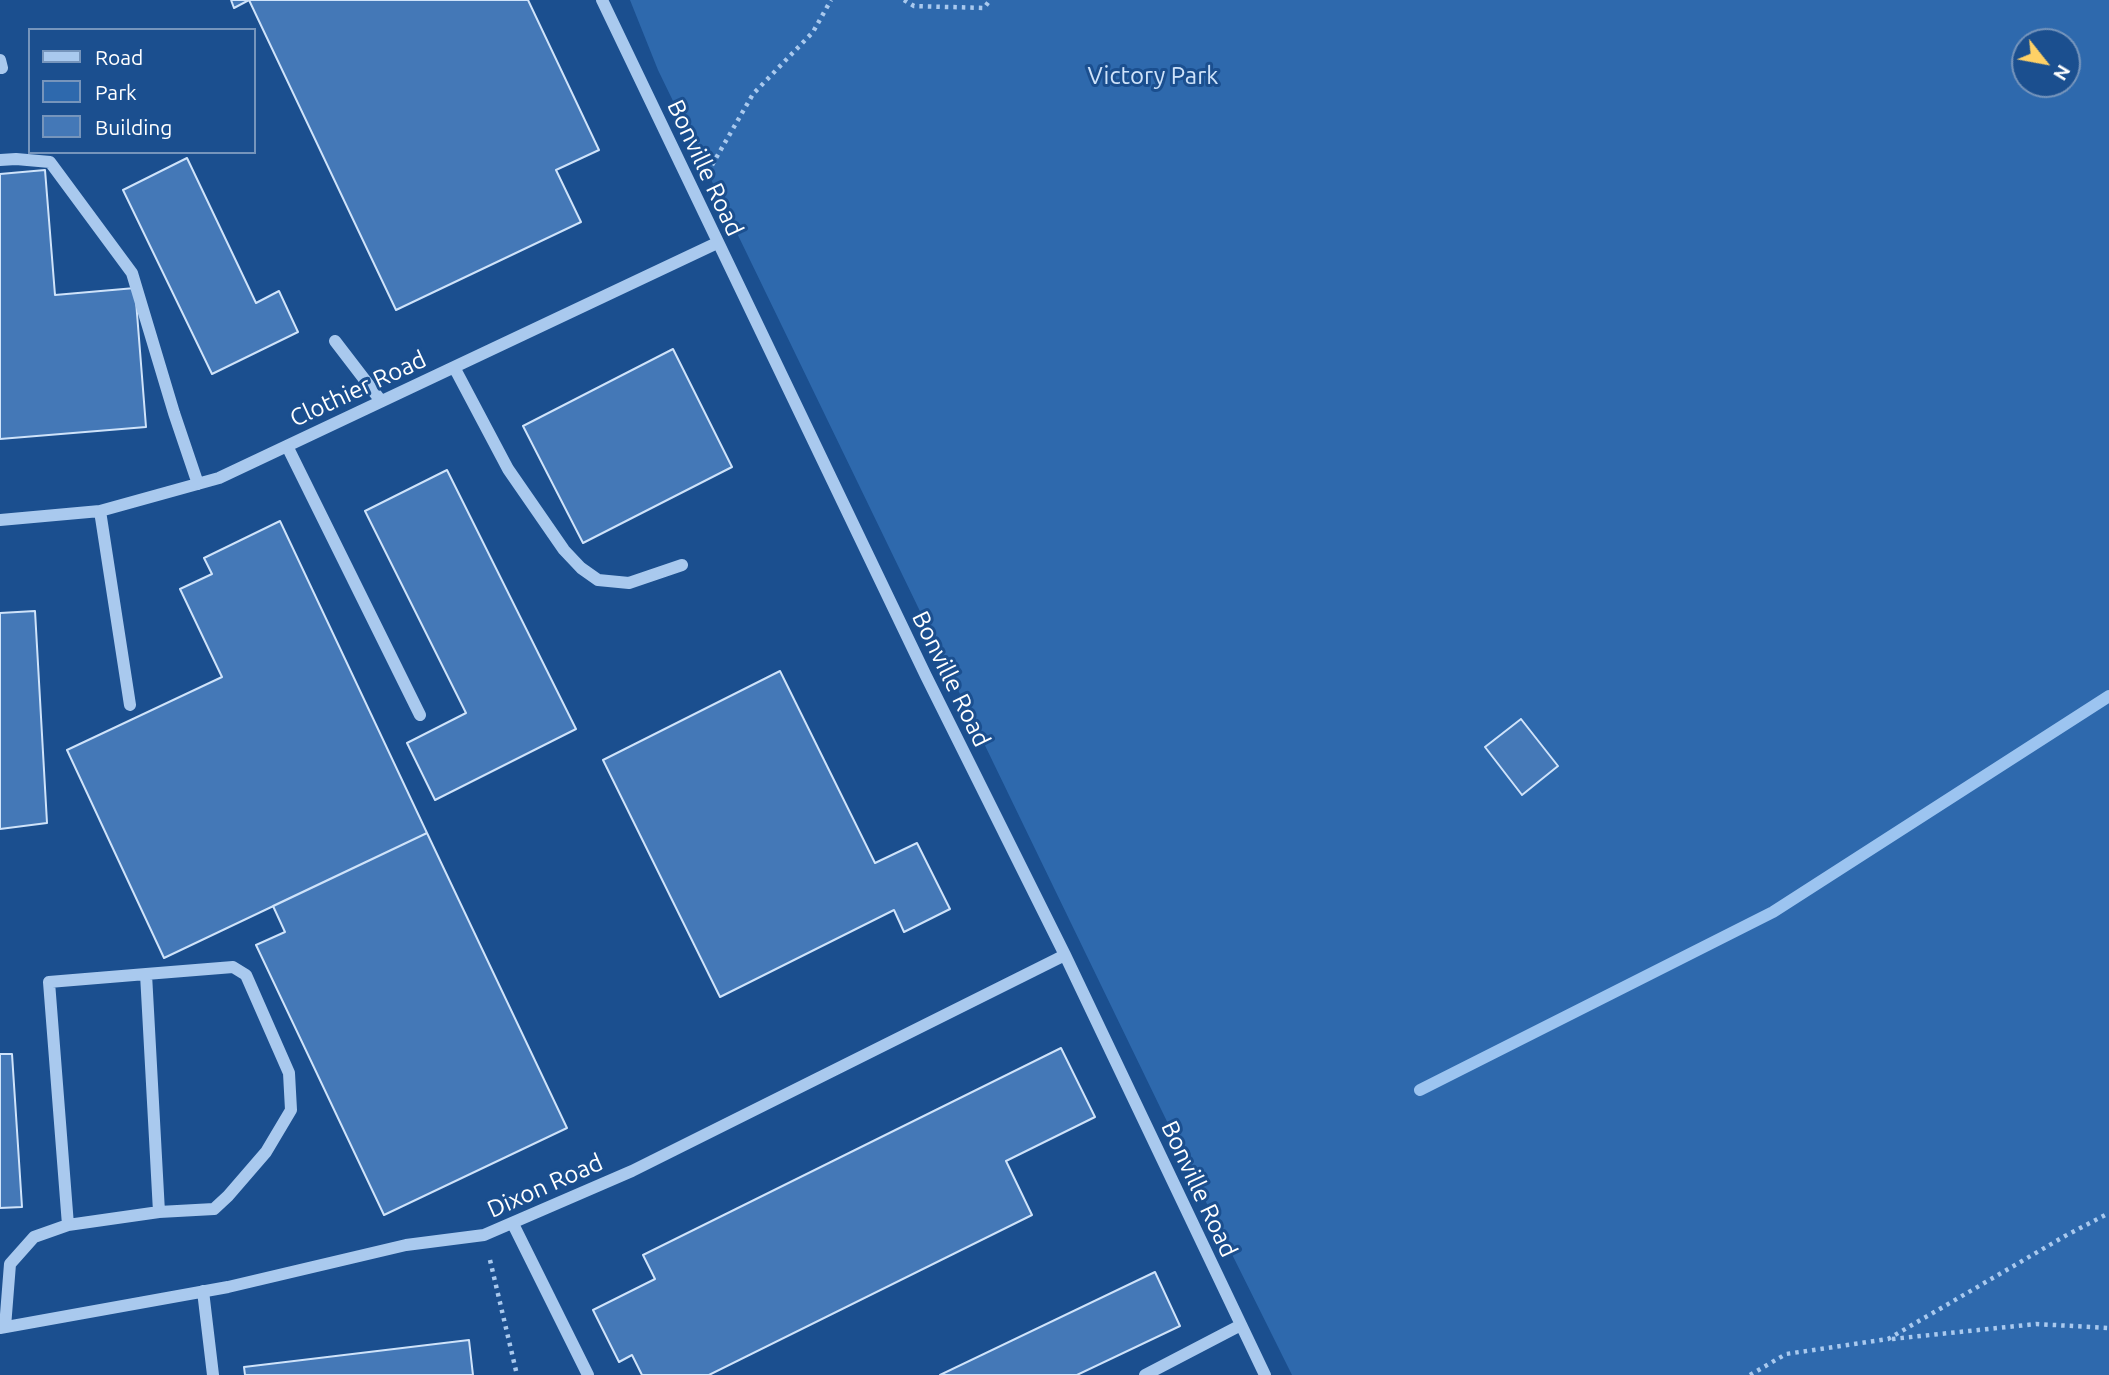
<!DOCTYPE html>
<style>
body{margin:0}
#map{position:relative;width:2109px;height:1375px;overflow:hidden;background:#1b4f8f;font-family:Ubuntu,sans-serif}
canvas{display:block}
.legend{position:absolute;left:28px;top:28px;width:228px;height:126px;box-sizing:border-box;background:#1b4f8f;border:2px solid #7695bc;margin:0;padding:9px 12px;list-style:none;font-size:21px;color:#fff}
.legend li{display:flex;align-items:center;gap:14px;height:35px}
.legend b{width:35px;border:2px solid #7695bc}
.north{position:absolute;left:2011px;top:28px;width:70px;height:70px;box-sizing:border-box;background:#1b4f8f;border:2px solid #7695bc;border-radius:50%;rotate:121deg;font-size:19px;font-weight:700;line-height:28px;text-align:center;color:#fff}
.north::after{content:'';display:block;margin:auto;width:24px;height:32px;background:#ffd166;clip-path:polygon(50% 0,100% 100%,50% 72%,0 100%)}
</style>
<div id="map">
<canvas width="2109" height="1375"></canvas>
<ul class="legend">
<li><b style="height:9px;background:#a9c9ee"></b>Road</li>
<li><b style="height:19px;background:#2e69ad"></b>Park</li>
<li><b style="height:19px;background:#4478b7"></b>Building</li>
</ul>
<div class="north">N</div>
</div>
<script>
const g = document.querySelector('canvas').getContext('2d');
g.lineJoin = 'round';
function fillPath(path, color) { g.fillStyle = color; g.fill(path, 'evenodd'); }
const shape = rows => new Path2D(rows.map(r => 'M' + r).join(''));
function stroke(path, color, width, dash) { g.strokeStyle = color; g.lineWidth = width; g.lineCap = dash ? 'butt' : 'round'; g.setLineDash(dash || []); g.stroke(path); }
function drawText(font, color, halo, rows, align = 'center') {
  g.font = font + ' Ubuntu,sans-serif'; g.lineWidth = 6; g.setLineDash([]); g.textBaseline = 'middle'; g.strokeStyle = halo; g.fillStyle = color; for (const [text, x, y, turn = 0] of rows) {
    g.save(); g.translate(x, y); g.rotate((+turn || 0) * Math.PI / 180); g.textAlign = isNaN(turn) ? turn : align; if (halo) g.strokeText(text, 0, 0); g.fillText(text, 0, 0); g.restore();
  }
}
const green = shape([
 [630,0,2109,0,2109,1375,1292,1375,1206,1202,658,70],
 [2025,42,2067,42,2067,84,2025,84]
]);
const stream = shape([
 [1420,1090,1773,912,2109,696]
]);
const building = shape([
 [231,0,528,0,599,150,556,170,581,222,396,310,249,0,234,8,231,0],
 [187,158,256,303,279,291,298,332,212,374,123,190,187,158],
 [45,170,55,295,135,288,146,427,0,439,0,174,45,170],
 [673,349,732,467,583,543,523,426,673,349],
 [447,470,576,729,435,800,407,743,466,713,365,511,447,470],
 [280,521,427,833,164,958,67,750,222,677,180,589,212,574,204,558,280,521],
 [35,611,47,823,0,829,0,613,35,611],
 [780,671,875,863,917,843,950,909,904,932,894,910,720,997,603,760,780,671],
 [1521,719,1558,766,1522,795,1485,747,1521,719],
 [427,833,567,1128,384,1215,256,945,285,932,273,906,427,833],
 [1061,1048,1095,1117,1006,1161,1032,1215,709,1375,642,1375,632,1355,619,1362,593,1310,655,1279,643,1255,1061,1048],
 [0,1054,12,1054,22,1207,0,1208,0,1054],
 [1155,1272,1180,1326,1077,1375,940,1375,1155,1272],
 [469,1340,473,1375,245,1375,244,1367,469,1340]
]);
const path = shape([
 [904,0,914,6,984,8,990,0],
 [712,165,753,94,813,32,831,0],
 [490,1260,517,1375],
 [1892,1339,2036,1324,2109,1328],
 [1750,1375,1786,1354,1888,1339,2065,1236,2109,1213]
]);
const minor = shape([
 [602,0,926,676,1065,955,1265,1375],
 [0,60,2,68,0,68],
 [0,160,16,159,50,162,132,273,174,413,198,484],
 [335,341,381,401],
 [454,367,508,469,564,550,581,568,598,580,629,583,682,565],
 [287,446,420,715],
 [100,511,130,705],
 [0,520,100,511,219,478,717,243],
 [513,1224,588,1375],
 [68,1225,49,982,146,974,159,1212],
 [203,1291,213,1375],
 [5,1327,10,1264,34,1237,68,1225,159,1212,214,1209,228,1196,266,1152,291,1110,289,1073,246,975,233,967,146,974],
 [0,1328,228,1287,406,1245,484,1235,632,1171,1065,955],
 [1145,1375,1241,1325]
]);
const parkNames = [
 ["Victory Park",1153,76]
];
const streetNames = [
 ["Bonville Road",705,168,65],
 ["Clothier Road",358,389,-25],
 ["Bonville Road",951,679,64],
 ["Dixon Road",545,1186,-24],
 ["Bonville Road",1199,1189,65]
];
fillPath(green, '#2e69ad');
stroke(stream, '#9cc4f0', 12);
fillPath(building, '#4478b7');
stroke(building, '#cfe3fa', 2);
stroke(path, '#a9c9ee', 4.5, [3.5, 5]);
stroke(minor, '#a9c9ee', 12);
drawText('24px', '#cfe3fa', '#1b4f8f', parkNames);
drawText('24px', '#fff', '#1b4f8f', streetNames);
</script>
